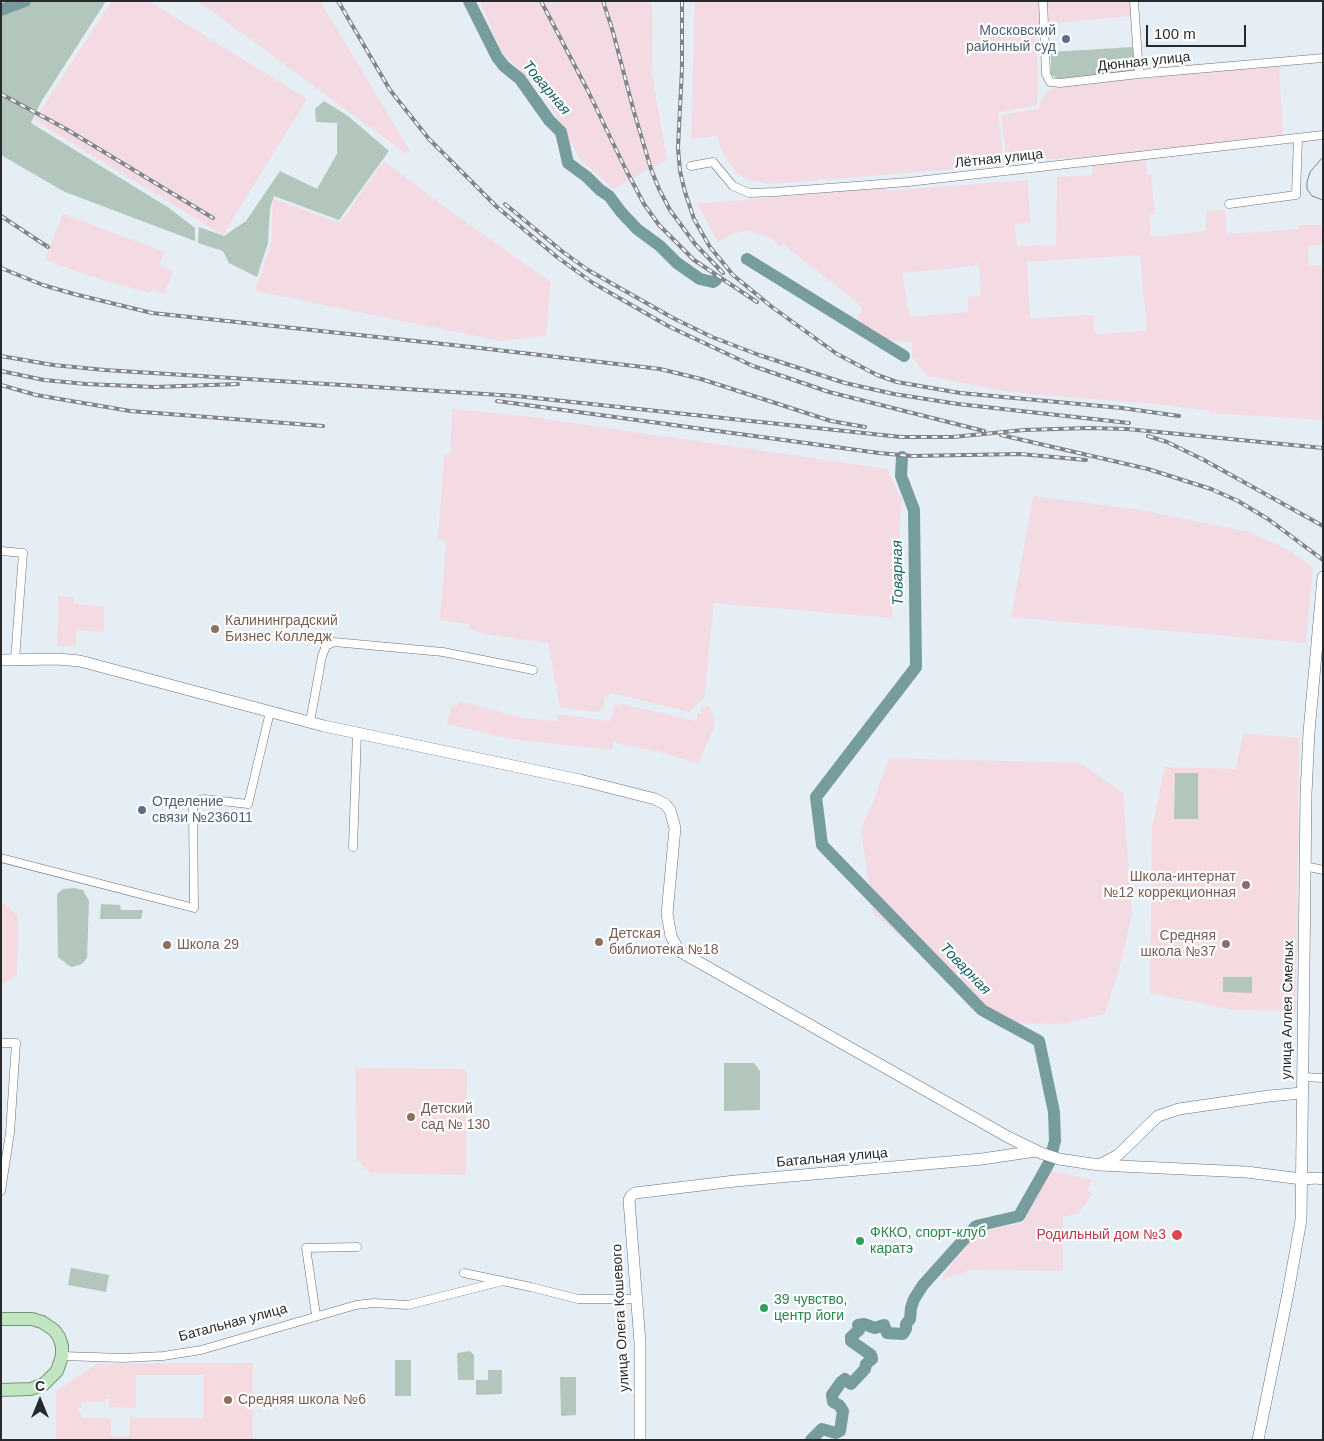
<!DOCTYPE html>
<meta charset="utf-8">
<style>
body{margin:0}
#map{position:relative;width:1324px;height:1441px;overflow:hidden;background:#e5edf5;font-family:Helvetica,sans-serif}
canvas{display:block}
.frame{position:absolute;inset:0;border:2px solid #272a2d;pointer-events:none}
.north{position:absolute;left:15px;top:1376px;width:50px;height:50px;-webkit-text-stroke:4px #fff;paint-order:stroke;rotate:0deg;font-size:14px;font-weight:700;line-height:20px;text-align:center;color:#272a2d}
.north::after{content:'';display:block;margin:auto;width:18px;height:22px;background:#272a2d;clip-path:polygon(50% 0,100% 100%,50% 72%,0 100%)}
.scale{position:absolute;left:1146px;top:25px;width:100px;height:22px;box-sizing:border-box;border:2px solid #272a2d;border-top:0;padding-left:6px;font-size:15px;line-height:18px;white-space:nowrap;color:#272a2d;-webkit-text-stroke:4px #fff;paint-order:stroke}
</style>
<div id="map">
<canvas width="1324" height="1441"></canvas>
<div class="frame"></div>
<div class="north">С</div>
<div class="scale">100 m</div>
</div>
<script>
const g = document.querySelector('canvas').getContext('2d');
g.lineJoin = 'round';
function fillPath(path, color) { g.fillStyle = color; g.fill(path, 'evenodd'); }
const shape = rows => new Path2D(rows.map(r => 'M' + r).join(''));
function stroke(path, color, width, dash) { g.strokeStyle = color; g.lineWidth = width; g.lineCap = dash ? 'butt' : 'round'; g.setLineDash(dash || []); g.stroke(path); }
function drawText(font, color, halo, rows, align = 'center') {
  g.font = font + ' Helvetica,sans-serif'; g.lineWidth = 4.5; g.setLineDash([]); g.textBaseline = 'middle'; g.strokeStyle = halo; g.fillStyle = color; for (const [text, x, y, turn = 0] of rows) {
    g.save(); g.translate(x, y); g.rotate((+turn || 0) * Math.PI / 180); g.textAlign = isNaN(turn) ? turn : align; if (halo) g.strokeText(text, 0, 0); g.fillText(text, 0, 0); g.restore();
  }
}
const industrial = shape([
 [112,1,149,1,307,99,223,235,34,120],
 [198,1,320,1,410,151,405,153],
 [480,1,651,1,653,17,652,74,667,160,613,189,579,158,547,99,501,51],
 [695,1,1131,1,1132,16,1035,25,1038,73,1037,105,998,113,1004,165,770,184,749,180,736,173,721,149,717,136,691,139],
 [1279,66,1283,134,1145,153,1007,162,1001,115,1038,109,1045,93,1058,86],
 [1146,159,1148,175,1151,175,1155,214,1150,215,1151,237,1206,231,1206,211,1225,210,1227,234,1299,229,1299,225,1323,225,1323,244,1308,246,1309,266,1323,265,1323,420,1210,413,1210,411,1155,404,1032,394,1004,391,927,376,912,357,912,342,886,340,855,330,862,308,858,303,784,245,780,247,772,238,747,231,735,233,718,242,697,204,867,189,886,188,887,191,1028,180,1030,222,1015,224,1017,246,1056,245,1057,177,1093,175,1092,165],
 [1140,255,1147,331,1095,334,1094,315,1030,318,1027,262],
 [977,262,979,268,981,296,968,297,968,312,910,317,902,273,974,266],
 [384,161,450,211,551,282,546,336,501,341,255,291,271,244,273,199,340,223],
 [63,214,165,252,159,265,173,271,164,294,152,289,150,293,99,279,45,260],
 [452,409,525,416,887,469,902,500,892,618,714,603,704,698,689,712,612,693,605,698,603,709,598,712,560,708,548,643,485,634,469,629,469,624,440,620,446,541,438,539,444,454,450,455],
 [1033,496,1140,510,1249,532,1289,550,1313,568,1306,643,1011,617],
 [58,596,73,597,74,604,104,606,104,632,76,630,76,646,57,646],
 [459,701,523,718,557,721,558,714,610,721,615,704,620,706,622,704,696,721,698,713,701,714,701,707,710,706,715,725,698,764,657,751,626,746,614,741,612,750,591,748,512,739,447,724,452,705,457,706],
 [889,758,1080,763,1123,793,1132,913,1123,955,1105,1014,1060,1024,1003,1023,873,913,861,829,876,794],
 [1049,1170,1092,1180,1087,1190,1093,1194,1077,1214,1063,1217,1063,1271,969,1270,959,1275,941,1279,978,1231,1023,1223]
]);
const education = shape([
 [1243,733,1299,738,1296,1011,1233,1010,1150,993,1152,827,1165,767,1236,769],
 [1,901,18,916,17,975,1,985],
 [355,1068,464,1069,467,1074,466,1175,370,1173,357,1160],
 [253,1363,253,1440,56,1440,56,1391,97,1364],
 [136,1375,203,1375,203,1418,135,1418,135,1416,130,1416,129,1436,111,1436,111,1418,81,1418,81,1412,78,1412,78,1409,81,1408,81,1402,105,1402,105,1399,109,1399,109,1408,113,1407,136,1408]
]);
const green = shape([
 [10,1,106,1,41,102,31,123,169,208,195,228,195,241,65,192,1,155,1,4],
 [1133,47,1135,71,1058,79,1051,74,1051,52],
 [324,101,348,116,389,151,339,220,274,196,270,208,268,243,257,277,229,263,223,251,198,243,199,227,224,236,246,221,280,171,317,189,337,154,337,123,316,122,315,109],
 [1175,773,1198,773,1198,819,1174,819],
 [74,888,83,890,89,901,87,958,82,964,72,967,68,965,58,957,57,894,63,889],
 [101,904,120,905,121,910,143,910,141,919,100,919],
 [1223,977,1252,977,1252,993,1223,992],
 [724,1063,754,1063,760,1071,760,1110,724,1111],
 [71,1268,109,1275,106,1292,68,1285],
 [470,1351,474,1355,474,1380,458,1380,457,1353],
 [395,1360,411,1360,411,1396,395,1396],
 [488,1370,502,1370,502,1394,476,1395,476,1380,488,1380],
 [560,1377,576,1377,576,1415,561,1416]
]);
const river = shape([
 [469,1,497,57,504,66,520,79,549,120,561,132,568,163,587,177,600,190,609,196,621,212,637,229,660,246,677,263,700,279,713,282,716,280],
 [1,10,25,1],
 [747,259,904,356],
 [811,1440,822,1429,836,1433,840,1431,843,1411,839,1405,833,1402,832,1395,841,1382,845,1379,851,1384,865,1369,866,1364,872,1359,871,1355,851,1341,851,1337,859,1330,858,1325,864,1324,875,1328,884,1325,887,1333,903,1334,906,1329,906,1324,910,1319,911,1308,914,1299,923,1285,976,1226,1019,1216,1049,1163,1055,1141,1054,1112,1039,1041,982,1010,822,845,816,797,916,667,914,510,901,476,902,457]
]);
const minor = shape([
 [1043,1,1046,74,1050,82,1060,83,1139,74,1323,58],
 [1134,1,1139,74],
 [691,166,713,162,733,186,749,193,775,192,908,182,1323,135],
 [1229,204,1296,195,1298,138],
 [1,551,23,553,15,660],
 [310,722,322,656,326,646,334,642,443,652,533,670],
 [353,847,357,733],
 [1,858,194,908,193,807,197,801,204,799,248,804,270,712],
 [1305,866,1323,870],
 [1,1043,16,1043,10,1133,1,1191],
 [1302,1077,1323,1078],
 [464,1273,531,1287,578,1299,636,1299],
 [316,1315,306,1248,357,1247],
 [62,1356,123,1358,163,1356,201,1350,356,1305,374,1303,408,1305,503,1281]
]);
const secondary = shape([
 [1,660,57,659,80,661,324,726,580,780,655,799,665,804,670,810,675,828,667,914,671,936,679,951,1008,1137,1041,1153,1059,1159,1099,1165,1246,1172,1302,1179,1317,1178,1323,1179],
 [1101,1164,1118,1155,1158,1116,1179,1109,1269,1096,1302,1093],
 [640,1440,640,1343,629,1200,631,1196,635,1193,735,1181,982,1159,1036,1151],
 [1258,1440,1288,1293,1301,1220,1306,794,1309,732,1323,577]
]);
const primary = shape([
 [1,1319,32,1319,42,1322,54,1330,59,1337,62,1346,62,1356,57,1371,44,1384,31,1389,1,1390]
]);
const tram = shape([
 [1323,157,1310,172,1307,182,1307,189,1312,196,1323,200]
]);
const rail = shape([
 [338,1,390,90,429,139,497,207,557,257,593,283,668,326,753,366,829,392,984,431],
 [541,1,588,91,625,168,644,204,659,225,694,260,757,302],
 [603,1,613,32,634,112,651,169,659,189,670,210,695,244,723,273],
 [682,1,682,68,678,148,680,171,685,192,694,219,710,247,733,275,772,307,837,354,877,375,897,382,960,393,1122,408,1179,416],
 [1,94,66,129,213,218],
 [505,204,563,252,588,270,673,318,712,337,759,355,845,383,894,394,958,404,1129,423],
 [1,216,48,247],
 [1,268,43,285,74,294,152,313,471,347,660,369,701,379,831,421,865,427],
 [1,356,53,365,105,370,516,396,901,437,953,437,1024,430,1089,428,1127,429,1323,448],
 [1,371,44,380,86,384,155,387,238,384],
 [1,385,36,395,130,411,323,426],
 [497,401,879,453,912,456,1020,454,1086,460],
 [1001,435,1148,469,1211,489,1238,501,1268,519,1323,560],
 [1148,436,1167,442,1204,460,1323,526]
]);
const markers = [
 [1066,39,5,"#5c6f8a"],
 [215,629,5,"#8d6e63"],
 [142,810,5,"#5c6f8a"],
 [1246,885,5,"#8d6e63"],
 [599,942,5,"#8d6e63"],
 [1226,944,5,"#8d6e63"],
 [167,945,5,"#8d6e63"],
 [411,1117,5,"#8d6e63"],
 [1177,1235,6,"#e0444e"],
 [860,1241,5,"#2e9e5b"],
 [764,1308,5,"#2e9e5b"],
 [228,1400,5,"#8d6e63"]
];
const serviceNames = [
 ["Московский",1056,31],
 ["районный суд",1056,47],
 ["Отделение",152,802,"left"],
 ["связи №236011",152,818,"left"]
];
const streetNames = [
 ["Дюнная улица",1144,62,-6],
 ["Лётная улица",999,159,-6],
 ["улица Аллея Смелых",1288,1010,-89],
 ["Батальная улица",832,1158,-5],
 ["улица Олега Кошевого",621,1318,-93],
 ["Батальная улица",233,1323,-15]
];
const educationNames = [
 ["Калининградский",225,621],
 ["Бизнес Колледж",225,637],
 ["Школа-интернат",1236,877,"right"],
 ["№12 коррекционная",1236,893,"right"],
 ["Детская",609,934],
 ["библиотека №18",609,950],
 ["Средняя",1216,936,"right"],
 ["школа №37",1216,952,"right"],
 ["Школа 29",177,945],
 ["Детский",421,1109],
 ["сад № 130",421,1125],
 ["Средняя школа №6",238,1400]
];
const leisureNames = [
 ["ФККО, спорт-клуб",870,1233],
 ["каратэ",870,1249],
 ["39 чувство,",774,1300],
 ["центр йоги",774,1316]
];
const healthNames = [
 ["Родильный дом №3",1166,1235]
];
const waterNames = [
 ["Товарная",546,88,50],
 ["Товарная",898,573,-91],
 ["Товарная",965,969,46]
];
fillPath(industrial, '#f4dbe3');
fillPath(education, '#f5dbe0');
fillPath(green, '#b3c6bb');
stroke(river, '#779c9d', 12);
stroke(minor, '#6a7177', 9);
stroke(secondary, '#6a7177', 12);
stroke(primary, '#709773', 14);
stroke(minor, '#fff', 8);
stroke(secondary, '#fff', 11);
stroke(primary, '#c1e4c1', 12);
stroke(tram, '#80858b', 1);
stroke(rail, '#80858b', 4);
stroke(rail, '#fff', 2, [5.5]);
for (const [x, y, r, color] of markers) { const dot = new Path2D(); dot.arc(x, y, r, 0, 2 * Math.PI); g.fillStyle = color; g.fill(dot); stroke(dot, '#fff', 2); }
drawText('14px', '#4e5e75', '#fff', serviceNames, 'right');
drawText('14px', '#272a2d', '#fff', streetNames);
drawText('14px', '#785e54', '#fff', educationNames, 'left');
drawText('14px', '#27864d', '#fff', leisureNames, 'left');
drawText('14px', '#be3a42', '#fff', healthNames, 'right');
drawText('italic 15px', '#186367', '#fff', waterNames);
</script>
